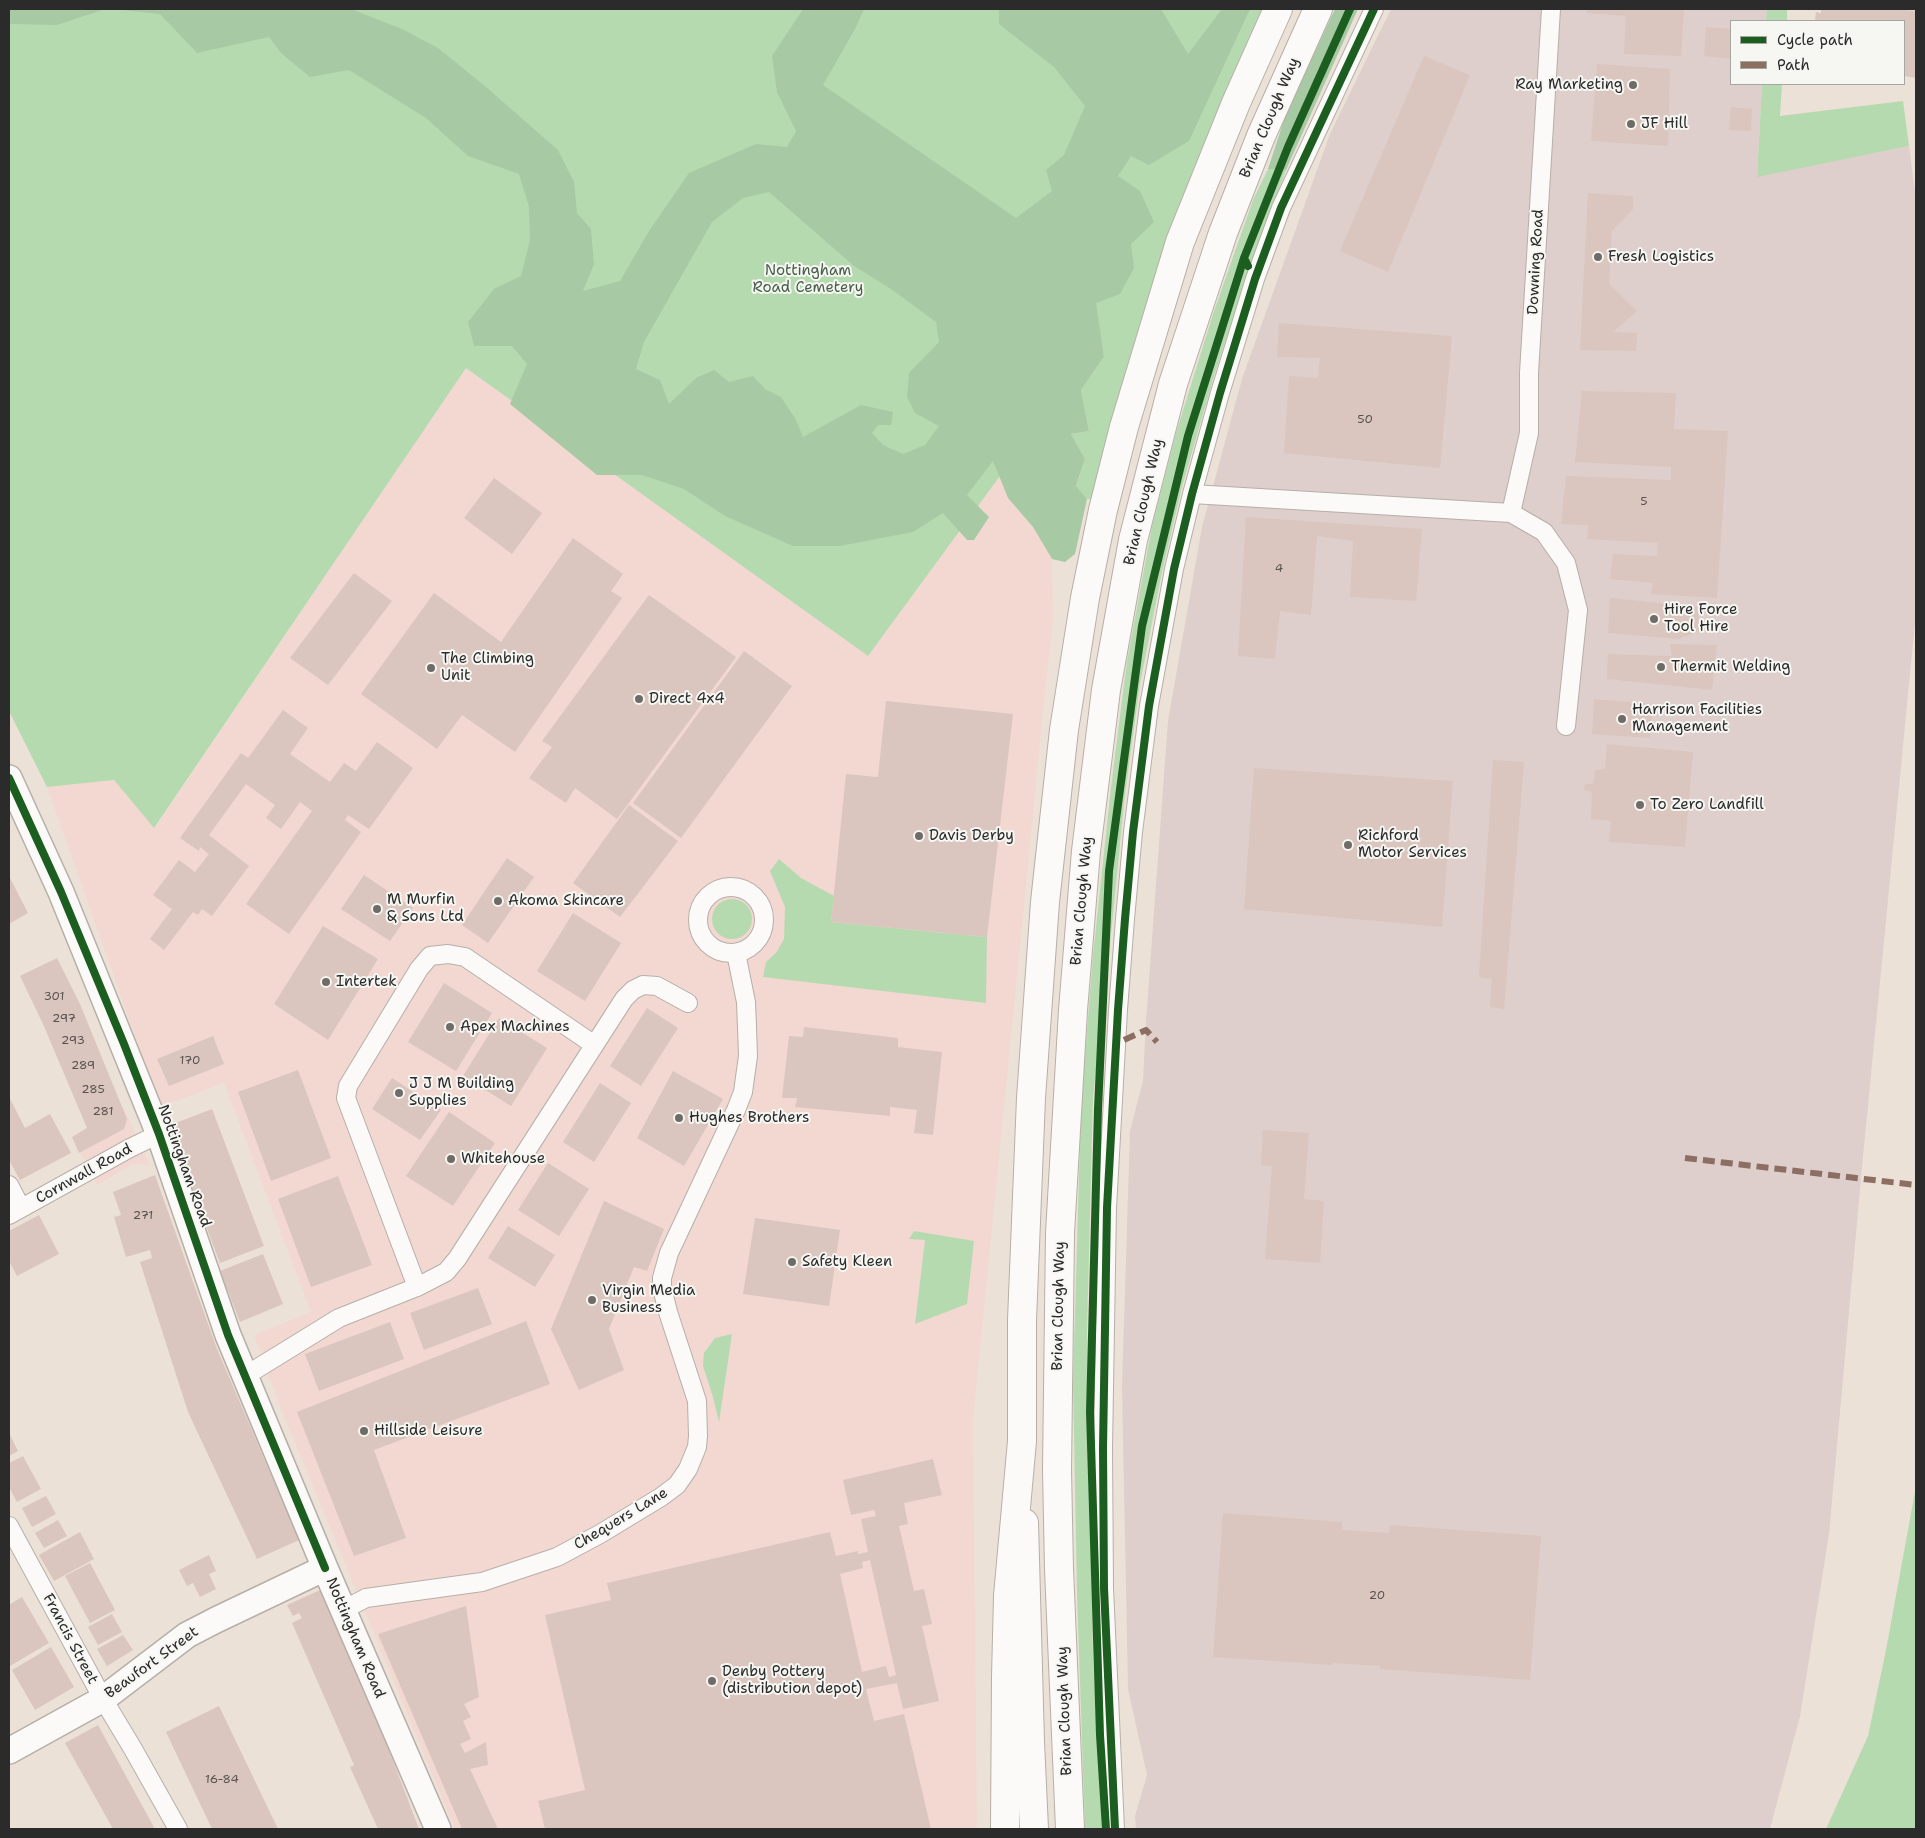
<!DOCTYPE html>
<style>
body{margin:0}
#map{position:relative;width:1925px;height:1838px;overflow:hidden;background:#ece1d6;font-family:"Shantell Sans",sans-serif}
canvas{display:block}
.frame{position:absolute;inset:0;border:10px solid #2b2b2b;pointer-events:none}
.legend{position:absolute;left:1730px;top:20px;width:175px;height:65px;box-sizing:border-box;background:#f6f6f2;border:1px solid #a5a5a2;margin:0;padding:6px 9px;list-style:none;font-size:15px;color:#2b2b2b}
.legend li{display:flex;align-items:center;gap:10px;height:25px}
.legend b{width:25px;border:1px solid #a5a5a2}
</style>
<div id="map">
<canvas width="1925" height="1838"></canvas>
<div class="frame"></div>
<ul class="legend">
<li><b style="height:6px;background:#1b5e20"></b>Cycle path</li>
<li><b style="height:6px;background:#8d6e63"></b>Path</li>
</ul>
</div>
<script>
const g = document.querySelector('canvas').getContext('2d');
g.lineJoin = 'round';
function fillPath(path, color) { g.fillStyle = color; g.fill(path, 'evenodd'); }
const shape = rows => new Path2D(rows.map(r => 'M' + r).join(''));
function stroke(path, color, width, dash) { g.strokeStyle = color; g.lineWidth = width; g.lineCap = dash ? 'butt' : 'round'; g.setLineDash(dash || []); g.stroke(path); }
function drawText(font, color, halo, rows, align = 'center') {
  g.font = font + ' "Shantell Sans",sans-serif'; g.lineWidth = 4; g.setLineDash([]); g.textBaseline = 'middle'; g.strokeStyle = halo; g.fillStyle = color; for (const [text, x, y, turn = 0] of rows) {
    g.save(); g.translate(x, y); g.rotate((+turn || 0) * Math.PI / 180); g.textAlign = isNaN(turn) ? turn : align; if (halo) g.strokeText(text, 0, 0); g.fillText(text, 0, 0); g.restore();
  }
}
const built = shape([
 [466,367,868,656,959,532,967,540,974,540,989,517,967,495,993,461,1008,498,1033,527,1052,559,1053,621,1046,682,973,1421,977,1829,455,1829,281,1409,254,1335,311,1312,224,1083,160,1107,47,787,114,780,155,828],
 [123,1107,150,1165,133,1164,97,1185,72,1137]
]);
const industrial = shape([
 [1391,9,1767,9,1766,21,1731,21,1731,84,1762,84,1757,176,1909,146,1916,200,1916,612,1862,1167,1829,1534,1800,1716,1770,1829,1136,1829,1135,1816,1147,1775,1128,1689,1122,1386,1130,1131,1143,1081,1146,1021,1168,721,1202,527,1242,379,1330,134]
]);
const green = shape([
 [9,9,1264,9,1204,145,1136,337,1094,500,1087,499,1076,487,1085,459,1071,434,1089,431,1081,390,1104,357,1101,338,868,656,466,368,154,828,114,780,47,787,9,711],
 [1767,9,1787,9,1787,21,1766,21],
 [1762,84,1782,84,1780,116,1903,101,1909,146,1757,177],
 [1268,169,1286,170,1250,265,1214,376,1182,487,1162,572,1140,684,1125,794,1109,955,1093,1097,1087,1332,1093,1656,1102,1829,1085,1829,1077,1594,1073,1381,1081,1106,1093,955,1111,787,1127,661,1152,526,1176,433,1213,314,1253,200],
 [779,859,801,878,834,896,831,922,987,937,986,1003,763,977,766,962,776,953,784,939,785,907,770,871],
 '712 919a20 20 0 1 1 40 0a20 20 0 1 1-40 0Z',
 [914,1231,974,1241,967,1304,915,1324,925,1240,909,1239],
 [732,1334,719,1422,713,1397,703,1366,704,1353,715,1338],
 [1916,1486,1916,1829,1826,1829,1868,1736,1886,1650]
]);
const forest = shape([
 [9,9,105,9,57,25,9,24],
 [113,9,351,9,402,29,438,48,486,87,558,150,574,182,577,213,591,229,594,264,583,291,620,281,649,231,689,173,756,144,787,147,796,131,777,92,772,56,803,9,864,9,855,29,823,85,1016,218,1052,191,1046,170,1064,155,1085,106,1054,67,999,24,999,9,1161,9,1188,54,1222,9,1250,9,1189,141,1149,165,1131,156,1118,176,1140,191,1154,222,1131,244,1134,268,1120,294,1096,303,1104,357,1081,390,1089,431,1071,434,1085,459,1076,486,1087,499,1075,554,1065,562,1052,559,1033,527,1008,498,993,461,967,495,989,517,974,540,967,540,943,513,913,532,840,546,793,546,725,516,684,489,642,475,597,475,510,404,527,364,512,346,474,346,468,322,494,289,521,276,530,240,529,207,519,174,468,156,426,118,349,70,310,77,282,54,269,37,197,53,160,14],
 [769,192,854,266,891,289,936,322,939,342,909,373,907,397,915,413,939,426,925,445,903,454,883,445,872,433,878,425,891,425,893,412,861,405,803,437,795,418,781,397,765,389,753,376,729,382,714,370,696,378,669,404,660,380,636,369,644,342,712,222,743,198],
 [1335,9,1358,9,1286,170,1268,169,1286,114]
]);
const building = shape([
 [1587,9,1684,10,1681,56,1624,54,1626,16,1587,13],
 [1821,9,1894,9,1916,11,1916,78,1904,76,1904,21,1815,21,1816,12,1821,13],
 [1706,27,1731,29,1731,59,1704,56],
 [1424,56,1470,75,1388,272,1340,251],
 [1597,64,1670,69,1668,146,1591,141],
 [1731,107,1752,109,1751,131,1729,130],
 [1588,193,1633,196,1633,209,1612,231,1609,284,1637,311,1613,332,1637,333,1636,351,1580,350],
 [1279,323,1452,336,1440,468,1284,453,1289,376,1318,378,1320,358,1277,357],
 [1582,391,1676,393,1674,429,1728,431,1717,598,1651,594,1653,583,1610,579,1613,554,1657,556,1658,543,1587,539,1588,525,1561,524,1566,476,1671,480,1671,467,1575,462],
 [494,478,542,513,512,554,464,518],
 [1246,517,1422,529,1416,601,1350,597,1353,541,1317,536,1311,615,1280,611,1275,659,1238,656],
 [573,538,623,574,611,591,622,598,515,752,462,715,437,749,361,694,434,593,501,642],
 [354,573,392,601,328,685,290,658],
 [649,595,736,657,617,819,575,788,566,803,529,778,552,747,542,741],
 [1610,598,1698,607,1699,631,1678,639,1608,633],
 [1670,644,1717,645,1712,690,1607,679,1608,654,1672,656],
 [744,651,792,686,681,838,633,803],
 [1594,699,1653,704,1650,738,1592,734],
 [886,701,1013,714,987,937,831,922,846,774,878,777],
 [283,710,308,728,290,754,330,782,344,763,356,771,377,742,413,768,369,829,348,815,345,820,361,832,289,934,246,904,312,811,300,802,281,829,266,818,275,805,246,784,209,835,249,866,212,916,202,909,198,915,193,912,164,950,150,939,172,909,153,895,179,860,195,872,209,854,200,847,199,851,180,838,241,753,248,758],
 [1607,744,1693,752,1685,847,1609,842,1611,821,1591,819,1592,792,1584,790,1585,784,1593,784,1595,770,1605,769],
 [1493,760,1524,762,1504,1009,1490,1007,1492,979,1479,977],
 [1254,768,1453,781,1442,927,1244,909],
 [629,805,678,841,620,917,573,883],
 [507,858,534,877,488,943,462,925],
 [364,875,413,908,390,941,341,909],
 [9,876,28,913,9,924],
 [573,913,621,943,585,1001,537,971],
 [323,926,378,959,328,1040,274,1004],
 [57,958,80,1004,127,1119,124,1129,79,1153,72,1137,87,1128,43,1024,20,976],
 [444,983,492,1013,456,1071,408,1042],
 [647,1008,678,1028,641,1086,610,1066],
 [499,1018,547,1048,511,1106,463,1076],
 [804,1027,898,1038,898,1047,942,1052,933,1135,914,1133,917,1110,890,1107,890,1116,795,1107,797,1098,782,1098,789,1036,803,1037],
 [213,1036,224,1064,169,1086,157,1059],
 [298,1070,331,1158,271,1181,238,1092],
 [673,1071,723,1099,684,1166,637,1138],
 [392,1078,441,1110,420,1140,372,1109],
 [600,1083,631,1103,594,1162,563,1142],
 [9,1097,25,1128,50,1114,71,1153,20,1180,9,1160],
 [212,1109,264,1246,220,1263,168,1126],
 [449,1112,495,1143,453,1206,406,1176],
 [1263,1130,1309,1133,1304,1199,1324,1201,1320,1263,1265,1259,1272,1166,1261,1165],
 [548,1163,589,1189,559,1236,518,1210],
 [155,1175,217,1349,299,1540,257,1559,188,1412,140,1262,152,1258,150,1250,126,1257,114,1217,121,1215,113,1192],
 [338,1176,372,1265,311,1287,278,1199],
 [604,1201,664,1229,647,1271,634,1267,609,1329,624,1370,579,1390,551,1329],
 [39,1215,59,1254,17,1276,9,1261,9,1231],
 [755,1218,840,1230,829,1306,743,1294],
 [508,1226,555,1255,535,1287,488,1258],
 [263,1254,283,1304,240,1322,220,1271],
 [478,1288,492,1324,424,1350,410,1313],
 [526,1321,550,1384,374,1450,406,1538,354,1556,297,1412],
 [390,1322,404,1359,319,1391,305,1354],
 [9,1433,18,1451,9,1456],
 [23,1456,41,1489,17,1502,9,1487,9,1463],
 [933,1459,942,1495,904,1503,908,1524,899,1526,914,1591,924,1589,932,1624,922,1626,939,1701,903,1709,897,1683,866,1689,874,1721,904,1714,931,1829,545,1829,538,1801,585,1790,545,1615,611,1600,607,1583,830,1532,836,1556,858,1551,858,1554,868,1552,861,1519,876,1516,874,1510,851,1515,843,1480],
 [870,1560,896,1675,889,1677,886,1666,862,1672,840,1574,863,1568,862,1562],
 [46,1496,56,1514,32,1527,22,1508],
 [1223,1513,1342,1522,1342,1530,1389,1533,1390,1525,1541,1536,1530,1680,1380,1669,1380,1666,1333,1663,1333,1665,1213,1657],
 [58,1520,67,1536,44,1548,35,1533],
 [80,1532,94,1559,54,1581,39,1555],
 [209,1555,216,1571,209,1574,216,1589,200,1597,193,1583,187,1586,179,1570],
 [90,1563,115,1610,90,1623,65,1576],
 [320,1590,389,1750,419,1829,378,1829,350,1767,354,1765,292,1623,302,1618,299,1613,293,1616,287,1605],
 [22,1597,49,1643,10,1666,9,1663,9,1605],
 [466,1606,479,1697,464,1704,471,1717,463,1721,471,1739,460,1744,465,1753,486,1742,488,1765,470,1769,498,1829,462,1829,378,1634],
 [112,1614,122,1632,98,1645,88,1627],
 [123,1635,133,1650,107,1666,97,1649],
 [51,1647,74,1687,35,1710,12,1670],
 [219,1706,278,1829,212,1829,166,1732],
 [98,1725,155,1829,113,1829,65,1743]
]);
const street = shape([
 [1192,494,1511,513,1544,532,1566,563,1578,610,1566,726],
 [1511,513,1529,433,1529,373,1551,9],
 '698 920a33 33 0 1 1 66 0a33 33 0 1 1-66 0Z',
 [9,1185,21,1208],
 [9,1215,130,1148,159,1134],
 [417,1287,346,1098,348,1086,419,969,430,956,448,954,465,957,593,1044],
 [245,1376,339,1318,417,1287,446,1272,457,1259,624,999,633,990,643,985,657,986,688,1003],
 [9,1526,103,1699,133,1749,178,1829],
 [343,1610,366,1598,482,1582,557,1557,600,1534,661,1497,677,1485,688,1469,697,1447,698,1436,697,1401,668,1312,662,1288,662,1278,669,1253,736,1110,743,1092,748,1056,747,1027,746,1002,736,953],
 [1115,1829,1104,1588,1103,1448,1107,1208,1118,1010,1125,919,1133,832,1149,706,1174,569,1192,494,1220,393,1255,279,1281,208,1374,9]
]);
const secondary = shape([
 [9,778,61,892,159,1134,228,1335,325,1568,438,1829],
 [9,1751,103,1699,187,1635,216,1620,325,1568]
]);
const primary = shape([
 [1024,1523,1030,1742,1034,1829]
]);
const highway = shape([
 [1005,1829,1006,1677,1008,1596,1022,1441,1022,1320,1031,1098,1045,902,1064,730,1085,598,1103,510,1124,427,1180,242,1236,103,1278,9],
 [1070,1829,1059,1569,1057,1470,1060,1233,1073,1010,1086,851,1106,690,1133,540,1173,384,1223,233,1261,136,1318,9]
]);
const quiet = shape([
 [1124,1040,1146,1030,1157,1042],
 [1685,1158,1916,1185],
 [1916,1829,1916,1828]
]);
const cycleway = shape([
 [1248,266,1244,258,1288,147,1350,9],
 [9,778,61,892,124,1044,159,1134,228,1335,325,1568],
 [1106,1829,1100,1735,1090,1412,1098,1109,1109,871,1142,626,1188,436,1244,258],
 [1115,1829,1104,1588,1103,1448,1107,1208,1118,1010,1125,919,1133,832,1149,706,1174,569,1192,494,1220,393,1255,279,1281,208,1374,9]
]);
const markers = [
 [1633,85,5,"#6f6b67"],
 [1631,124,5,"#6f6b67"],
 [1598,257,5,"#6f6b67"],
 [1654,619,5,"#6f6b67"],
 [1661,667,5,"#6f6b67"],
 [431,668,5,"#6f6b67"],
 [639,699,5,"#6f6b67"],
 [1622,719,5,"#6f6b67"],
 [1640,805,5,"#6f6b67"],
 [919,836,5,"#6f6b67"],
 [1348,845,5,"#6f6b67"],
 [498,901,5,"#6f6b67"],
 [377,909,5,"#6f6b67"],
 [326,982,5,"#6f6b67"],
 [450,1027,5,"#6f6b67"],
 [399,1093,5,"#6f6b67"],
 [679,1118,5,"#6f6b67"],
 [451,1159,5,"#6f6b67"],
 [792,1262,5,"#6f6b67"],
 [592,1300,5,"#6f6b67"],
 [364,1431,5,"#6f6b67"],
 [712,1681,5,"#6f6b67"]
];
const numberNames = [
 ["50",1365,420],
 ["5",1644,502],
 ["4",1279,569],
 ["301",54,997],
 ["297",64,1019],
 ["293",73,1041],
 ["170",190,1061],
 ["289",83,1066],
 ["285",93,1090],
 ["281",103,1112],
 ["271",143,1216],
 ["20",1377,1596],
 ["16-84",222,1780]
];
const poiNames = [
 ["Ray Marketing",1623,85,"right"],
 ["JF Hill",1641,124],
 ["Fresh Logistics",1608,257],
 ["Hire Force",1664,610],
 ["Tool Hire",1664,627],
 ["The Climbing",441,659],
 ["Unit",441,676],
 ["Thermit Welding",1671,667],
 ["Direct 4x4",649,699],
 ["Harrison Facilities",1632,710],
 ["Management",1632,727],
 ["To Zero Landfill",1650,805],
 ["Davis Derby",929,836],
 ["Richford",1358,836],
 ["Motor Services",1358,853],
 ["M Murfin",387,900],
 ["& Sons Ltd",387,917],
 ["Akoma Skincare",508,901],
 ["Intertek",336,982],
 ["Apex Machines",460,1027],
 ["J J M Building",409,1084],
 ["Supplies",409,1101],
 ["Hughes Brothers",689,1118],
 ["Whitehouse",461,1159],
 ["Safety Kleen",802,1262],
 ["Virgin Media",602,1291],
 ["Business",602,1308],
 ["Hillside Leisure",374,1431],
 ["Denby Pottery",722,1672],
 ["(distribution depot)",722,1689]
];
const streetNames = [
 ["Brian Clough Way",1270,118,-67],
 ["Downing Road",1536,262,-87],
 ["Brian Clough Way",1144,502,-77],
 ["Brian Clough Way",1082,901,-85],
 ["Nottingham Road",184,1166,70],
 ["Cornwall Road",84,1174,-29],
 ["Brian Clough Way",1059,1306,-89],
 ["Chequers Lane",621,1519,-31],
 ["Nottingham Road",355,1638,67],
 ["Francis Street",70,1639,62],
 ["Beaufort Street",152,1663,-36],
 ["Brian Clough Way",1065,1711,-92]
];
const parkNames = [
 ["Nottingham",808,271],
 ["Road Cemetery",808,288]
];
fillPath(built, '#f2d8d1');
fillPath(industrial, '#dececc');
fillPath(green, '#b6dab0');
fillPath(forest, '#a7c9a4');
fillPath(building, '#dac6be');
stroke(street, '#b6afa8', 20);
stroke(secondary, '#b6afa8', 28);
stroke(primary, '#b6afa8', 30);
stroke(highway, '#b6afa8', 30);
stroke(street, '#fcfaf9', 18);
stroke(secondary, '#fcfaf9', 25);
stroke(primary, '#fcfaf9', 28);
stroke(highway, '#fcfaf9', 28);
stroke(quiet, '#8d6e63', 6, [12, 6]);
stroke(cycleway, '#1b5e20', 8);
for (const [x, y, r, color] of markers) { const dot = new Path2D(); dot.arc(x, y, r, 0, 2 * Math.PI); g.fillStyle = color; g.fill(dot); stroke(dot, '#f6f6f2', 2); }
drawText('12px', '#575250', null, numberNames);
drawText('15px', '#2b2b2b', '#f6f6f2', poiNames, 'left');
drawText('15px', '#2b2b2b', '#f6f6f2', streetNames);
drawText('15px', '#475e4a', '#f6f6f2', parkNames);
</script>
